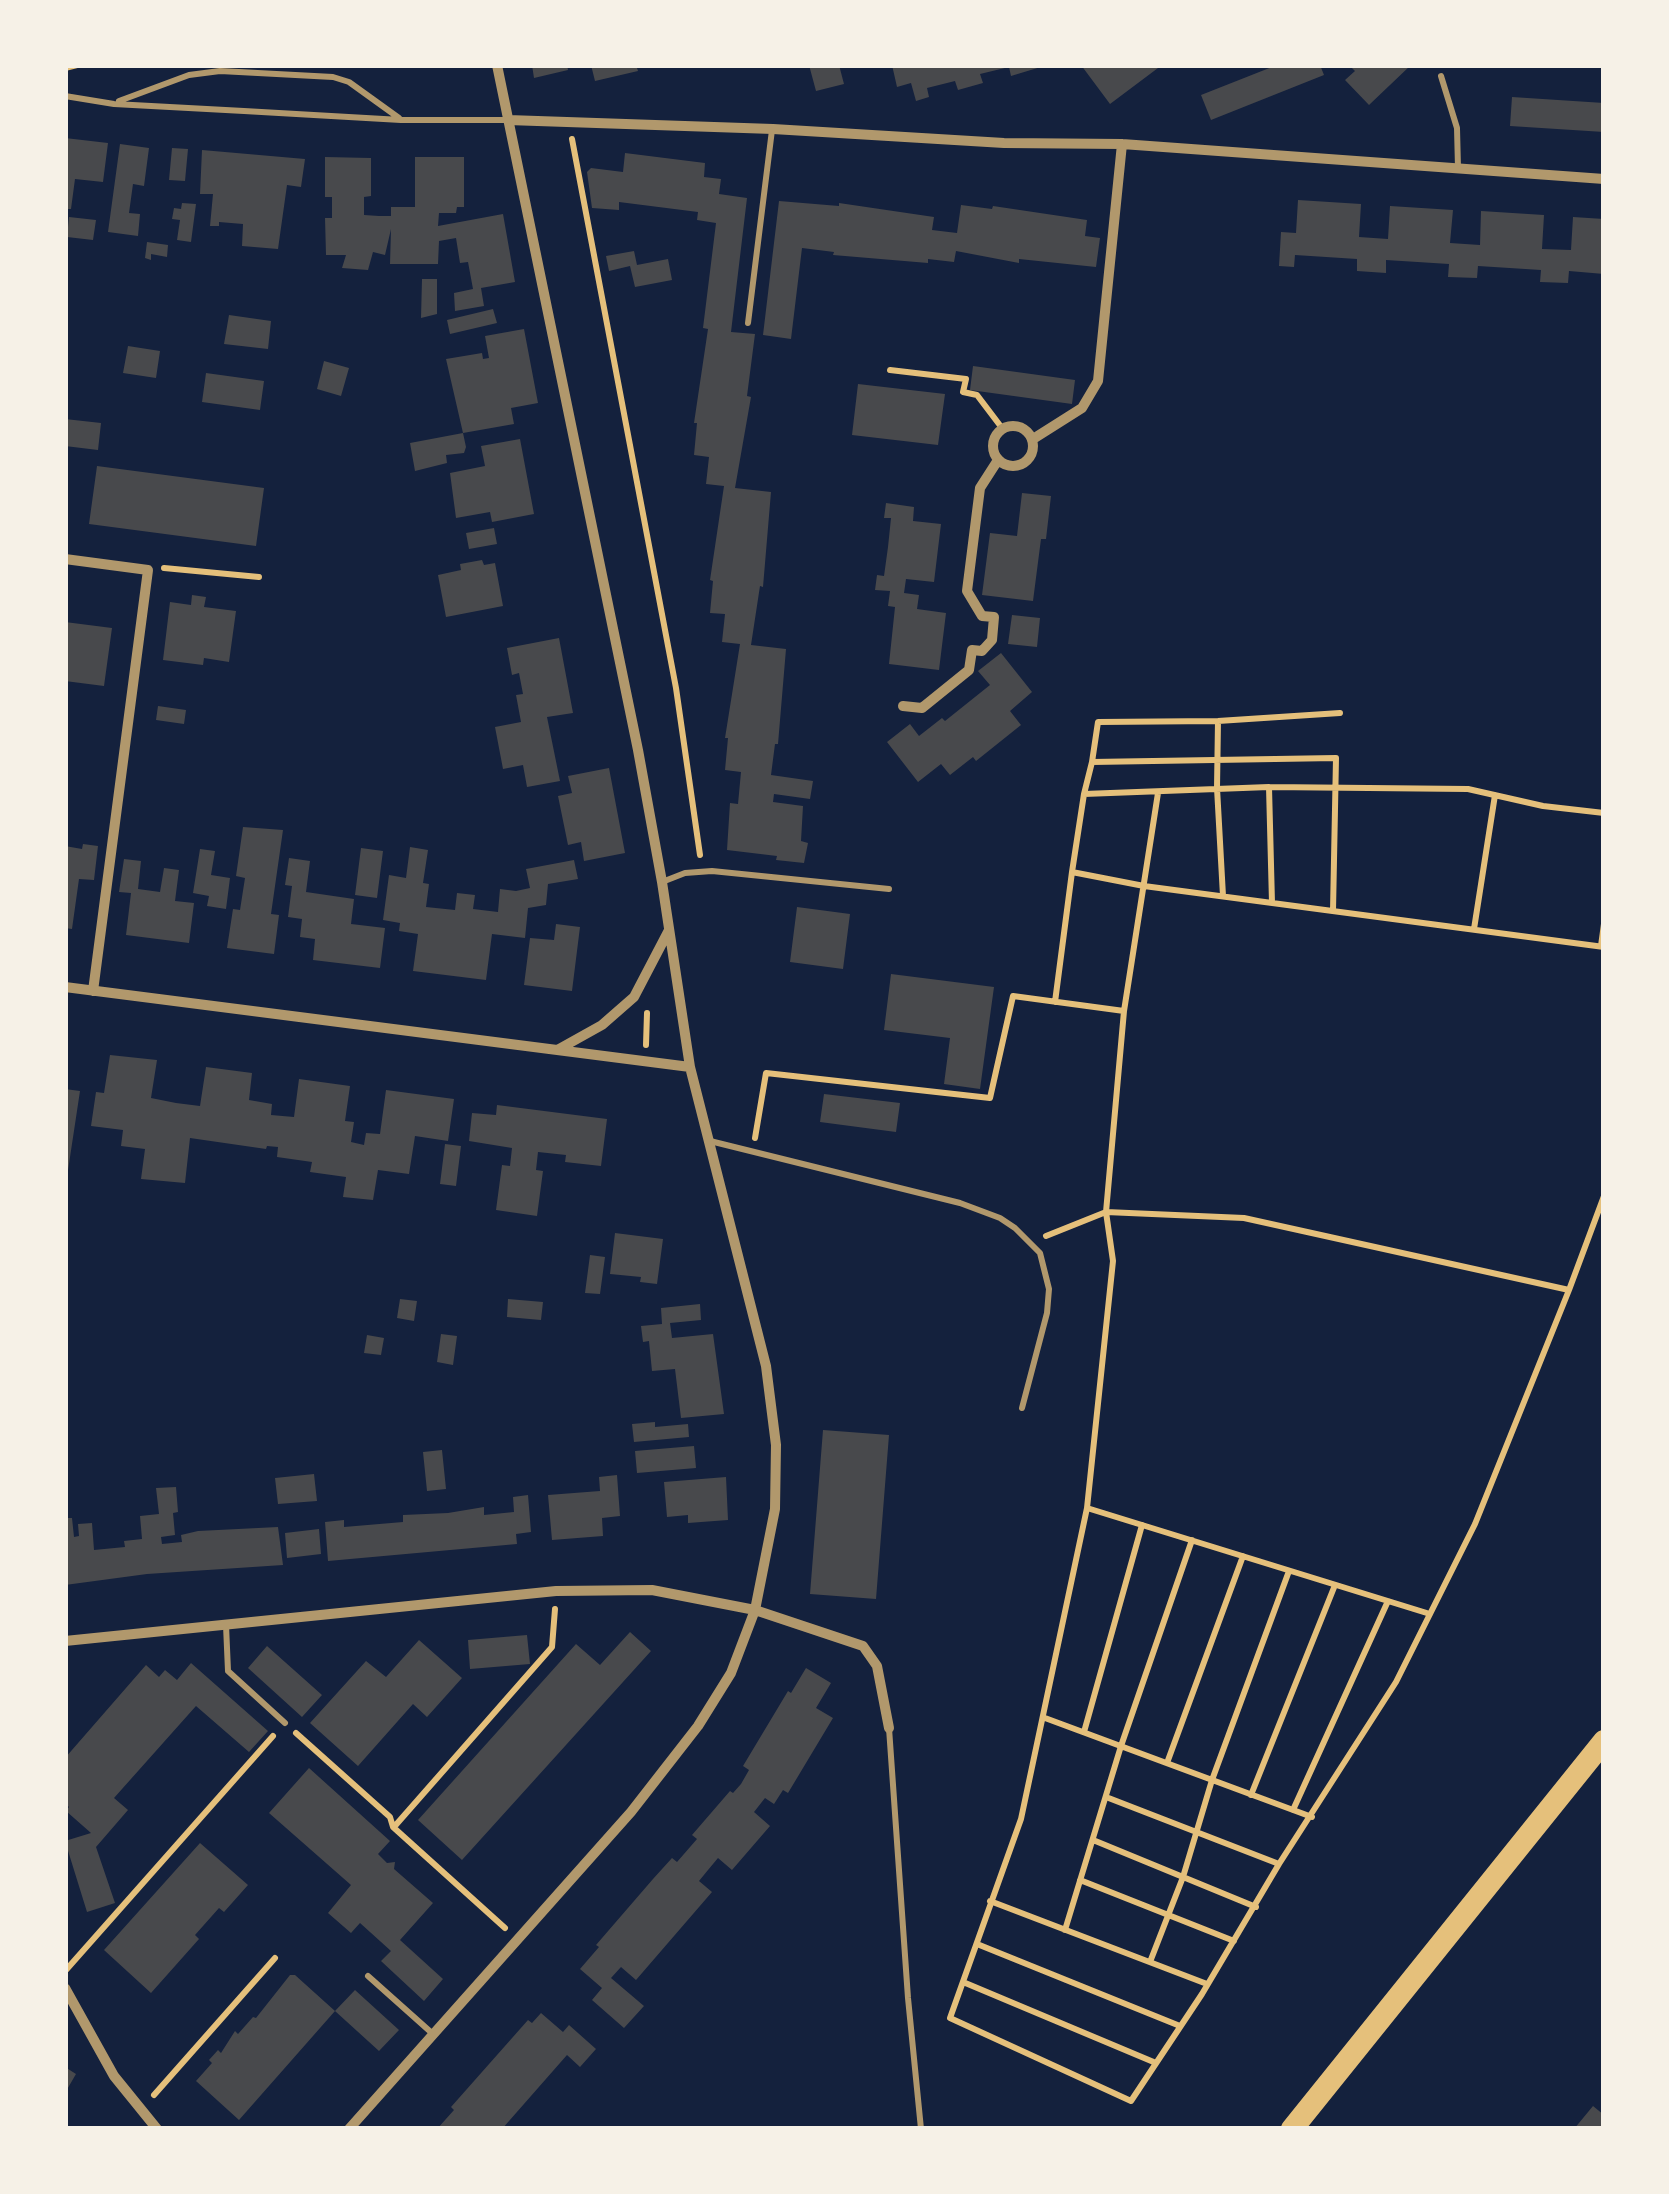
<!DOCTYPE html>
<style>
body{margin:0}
#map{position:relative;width:1669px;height:2194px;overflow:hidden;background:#14213d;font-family:"Exo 2",sans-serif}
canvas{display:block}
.frame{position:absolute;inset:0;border:68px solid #f6f1e7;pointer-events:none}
</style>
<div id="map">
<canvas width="1669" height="2194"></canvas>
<div class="frame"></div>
</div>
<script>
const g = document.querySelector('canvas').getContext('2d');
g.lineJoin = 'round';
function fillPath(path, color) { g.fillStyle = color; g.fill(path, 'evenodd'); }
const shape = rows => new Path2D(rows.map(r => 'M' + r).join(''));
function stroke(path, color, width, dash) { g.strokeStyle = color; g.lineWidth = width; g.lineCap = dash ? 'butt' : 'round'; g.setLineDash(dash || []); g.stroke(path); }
const building = shape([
 [532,65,567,65,568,70,534,78],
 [591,65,636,65,638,71,595,81],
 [809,65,839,65,844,84,816,91],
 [892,65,1044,65,1044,66,1011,76,1009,67,980,74,983,83,958,90,955,81,927,88,929,97,916,101,911,83,897,87],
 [1081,65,1162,65,1110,104],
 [1277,65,1320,65,1324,75,1211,120,1201,95],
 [1349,65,1411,65,1369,105,1345,80,1355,71],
 [1512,97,1604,103,1604,132,1510,126],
 [65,138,108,143,103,182,75,179,71,209,65,209],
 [120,144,149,148,144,186,133,184,129,213,140,214,138,236,108,232],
 [172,148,188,149,185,181,169,180],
 [202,150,305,159,301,187,287,185,278,249,242,246,243,224,219,222,219,226,210,226,213,194,200,194],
 [625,153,705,163,704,177,721,179,719,194,747,198,731,332,755,334,747,396,751,397,735,488,771,492,763,587,760,586,751,645,786,649,778,744,775,744,771,775,813,781,810,799,774,794,773,802,803,806,801,841,808,843,804,863,776,860,777,856,727,850,730,803,738,804,741,772,725,770,728,738,725,738,740,644,722,642,725,614,710,613,713,581,710,580,724,486,706,484,709,457,694,455,697,423,694,423,708,329,703,328,716,223,697,220,698,212,619,202,619,210,592,208,587,172,591,168,623,172],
 [325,157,371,158,371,196,364,197,364,215,379,216,391,216,391,207,415,207,415,157,464,157,464,207,457,207,456,213,439,213,438,226,503,214,515,282,481,288,484,306,455,311,454,293,473,289,468,262,460,263,456,238,439,241,438,264,390,264,391,229,385,255,373,252,368,270,342,268,346,255,326,255,325,218,332,218,332,197,325,197],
 [1298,200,1361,204,1359,237,1388,239,1390,206,1453,210,1450,243,1480,245,1481,211,1544,215,1542,249,1571,250,1573,217,1604,219,1604,274,1569,271,1568,283,1540,282,1541,270,1478,266,1477,278,1448,277,1449,264,1386,260,1386,273,1357,271,1357,259,1295,255,1294,267,1279,266,1281,232,1296,233],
 [779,201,839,206,839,203,934,217,932,230,957,233,961,205,992,209,993,206,1087,220,1085,236,1100,238,1096,267,1019,259,1019,263,956,251,954,262,928,259,928,263,833,255,834,252,802,248,791,339,763,335],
 [182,203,196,204,191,242,177,240,180,220,172,219,174,208,181,209],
 [69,217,96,220,93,240,67,237],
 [147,242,168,245,167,257,151,254,151,260,145,258],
 [634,251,637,265,668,259,672,280,635,287,630,266,609,271,606,256],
 [422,279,437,279,437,314,421,318],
 [493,309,497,323,450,334,447,320],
 [229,315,271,321,268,349,224,344],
 [524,329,538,403,511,408,514,424,463,433,466,447,464,453,446,455,447,463,415,471,410,443,463,433,446,359,482,353,483,359,489,358,485,336],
 [128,346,160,351,156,378,123,373],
 [324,361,349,368,341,396,317,389],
 [973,366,1075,380,1072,404,970,390],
 [206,373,264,381,260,410,202,402],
 [858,384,945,394,938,445,852,435],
 [65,419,101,423,98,450,65,446],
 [520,439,534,514,492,522,490,512,456,518,450,473,485,466,481,446],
 [97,466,264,488,256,546,89,524],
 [1022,493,1051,496,1046,539,1041,539,1033,601,982,595,990,533,1017,536],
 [886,503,914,507,913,521,941,524,934,582,906,579,904,593,919,595,917,609,946,613,939,670,889,664,895,607,888,606,890,591,875,590,877,575,884,576,888,547,891,518,884,518],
 [494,528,497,544,469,549,466,533],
 [482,560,484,565,495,563,503,606,446,617,438,575,461,570,460,564],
 [192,595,206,597,204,607,236,611,229,662,204,658,203,665,163,660,170,602,191,605],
 [1012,615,1040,618,1037,647,1008,644],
 [65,622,112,628,104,686,65,681],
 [559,638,573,713,547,717,560,781,527,787,523,765,503,769,495,727,521,722,516,695,523,694,519,673,512,675,507,648],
 [1001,653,1032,692,1010,711,1021,725,976,761,973,757,950,775,941,764,918,782,887,742,910,724,919,736,942,718,945,721,990,685,978,671],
 [158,706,186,710,184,724,156,720],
 [609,768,625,853,584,861,581,842,568,845,558,796,572,793,568,776],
 [243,827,283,830,271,914,279,915,274,954,227,948,233,909,240,910,245,878,236,876],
 [83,844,98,846,94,880,79,879,72,929,65,928,65,846,82,849],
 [410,847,428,850,423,883,429,884,426,907,455,910,457,893,475,895,473,909,498,912,500,889,516,891,530,888,526,869,574,860,578,879,548,884,546,905,528,908,525,938,492,934,486,980,413,971,418,934,399,931,400,923,383,920,389,875,406,878],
 [361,848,383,851,377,898,355,895],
 [200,849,215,851,211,875,230,878,226,909,207,906,209,896,193,893],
 [289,858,310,861,306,892,354,899,351,924,385,928,380,968,313,960,315,939,300,937,302,919,288,917,292,886,285,885],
 [124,859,141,861,138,889,160,892,164,868,179,870,175,901,194,903,189,943,126,935,131,893,119,892],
 [797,907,850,914,843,969,790,962],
 [556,924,580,927,572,991,524,985,530,938,554,940],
 [891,974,994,987,980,1089,944,1084,950,1038,884,1030],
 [110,1055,157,1060,151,1098,176,1103,200,1106,206,1067,252,1073,249,1100,272,1104,271,1115,294,1117,299,1079,350,1086,345,1121,354,1122,351,1142,364,1145,366,1133,380,1134,386,1090,454,1099,448,1141,415,1136,409,1174,378,1170,373,1200,343,1197,346,1177,310,1172,312,1162,277,1157,278,1147,267,1146,266,1149,190,1138,185,1183,141,1179,145,1149,121,1146,123,1130,91,1126,96,1092,104,1093],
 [65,1089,80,1091,67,1177,65,1177],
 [824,1094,900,1103,896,1132,820,1122],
 [497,1105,607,1119,601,1166,565,1162,566,1155,538,1152,536,1170,543,1171,537,1216,496,1210,502,1165,510,1166,512,1148,469,1141,472,1113,496,1115],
 [445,1144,461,1146,456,1186,440,1184],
 [615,1233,663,1239,657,1284,640,1282,641,1277,610,1274],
 [590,1255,605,1257,600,1294,585,1293],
 [400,1299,417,1301,414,1321,397,1318],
 [508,1299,543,1302,541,1320,507,1317],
 [700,1304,701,1320,670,1323,672,1338,713,1334,724,1414,681,1418,675,1369,652,1371,649,1341,643,1342,641,1326,662,1324,661,1308],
 [441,1334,457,1336,453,1365,437,1362],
 [367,1335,384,1338,381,1355,364,1353],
 [655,1422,655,1427,688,1424,689,1437,634,1442,632,1424],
 [823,1430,889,1435,876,1599,810,1594],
 [694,1446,696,1468,637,1473,635,1451],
 [442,1450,446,1489,427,1491,423,1452],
 [314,1474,317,1501,278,1504,275,1478],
 [617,1475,620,1516,602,1518,603,1536,552,1540,548,1495,600,1491,599,1477],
 [726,1477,728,1520,688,1523,688,1515,667,1517,664,1482],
 [176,1487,178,1512,173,1513,175,1535,161,1537,162,1544,182,1542,181,1535,198,1531,278,1527,283,1565,147,1574,65,1585,65,1518,72,1518,74,1537,79,1536,78,1524,92,1523,94,1550,125,1547,124,1541,142,1539,140,1516,159,1514,156,1488],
 [528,1495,531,1532,516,1534,517,1544,328,1561,325,1522,344,1520,344,1527,403,1522,403,1515,448,1513,484,1507,484,1515,514,1512,513,1497],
 [319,1529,321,1554,287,1558,285,1533],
 [630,1632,651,1651,462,1860,418,1820,576,1644,600,1665],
 [527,1635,530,1664,470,1669,468,1640],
 [419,1640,462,1678,427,1717,413,1704,358,1766,310,1723,366,1661,386,1677],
 [267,1646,322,1695,302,1717,248,1668],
 [191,1663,268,1731,249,1752,196,1706,114,1798,128,1810,96,1847,115,1903,87,1912,65,1841,91,1833,66,1811,69,1807,65,1803,65,1758,146,1665,159,1677,165,1670,177,1680],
 [806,1668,831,1683,816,1708,833,1718,788,1793,783,1790,774,1804,765,1798,754,1812,770,1826,732,1870,718,1858,708,1870,699,1881,712,1892,636,1980,621,1967,611,1978,644,2006,624,2028,592,2000,602,1988,580,1969,599,1947,596,1945,653,1879,672,1858,677,1862,697,1839,692,1835,730,1791,733,1793,741,1784,749,1770,743,1766,788,1691,791,1693],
 [309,1768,390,1841,378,1854,387,1863,395,1862,394,1869,433,1903,400,1940,443,1979,424,2001,381,1961,391,1951,360,1923,351,1933,328,1913,351,1885,269,1813],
 [200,1843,248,1885,224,1912,219,1908,195,1935,199,1939,151,1993,104,1950],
 [290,1975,295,1975,335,2011,239,2120,196,2081,212,2063,209,2060,218,2050,221,2053,235,2031,238,2034,253,2017,256,2018],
 [355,1990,399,2030,379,2051,335,2011],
 [541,2013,563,2032,569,2025,596,2049,580,2067,567,2055,502,2129,437,2129,454,2110,451,2107,528,2020,532,2023],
 [65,2067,76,2074,65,2093],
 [1593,2106,1604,2115,1604,2129,1574,2129]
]);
const path = shape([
 [65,68,77,65],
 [572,139,676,688,700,855],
 [890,370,966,379,963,392,977,395,1002,428],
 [164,568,259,577],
 [1218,721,1217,788,1223,896],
 [1269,787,1272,903],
 [1084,794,1092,762],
 [1604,813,1543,806,1468,789,1269,787,1084,794,1072,872,1144,886,1604,947],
 [1333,911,1336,758,1092,762,1098,722,1218,721,1340,713],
 [1474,929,1495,795],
 [1601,946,1604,924],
 [1055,1002,1072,872],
 [646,1045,647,1013],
 [755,1138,766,1073,990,1098,1013,996,1124,1011],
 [1046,1236,1106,1212,1124,1011,1158,793],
 [1569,1290,1244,1218,1106,1212,1113,1261,1087,1508,1021,1819,950,2018,1131,2101,1202,1994,1279,1864,1396,1682,1475,1524,1569,1290,1604,1196],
 [1087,1508,1430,1614],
 [1045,1718,1312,1817],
 [1084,1732,1142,1525],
 [296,1733,390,1817,393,1827,505,1928],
 [1167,1763,1243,1556],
 [1251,1795,1335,1585],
 [1106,1797,1279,1864],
 [1293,1810,1388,1601],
 [394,1827,552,1647,555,1609],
 [1093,1840,1256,1907],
 [1080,1880,1234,1941],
 [990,1901,1207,1984],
 [1065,1930,1121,1746,1192,1540],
 [977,1944,1180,2026],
 [1150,1962,1183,1877,1212,1780,1289,1571],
 [66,1970,273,1736],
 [963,1982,1156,2063],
 [154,2095,275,1958]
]);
const service = shape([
 [1441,76,1457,128,1458,168],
 [65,96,114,104,244,111,401,120,508,120],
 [119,101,189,75,220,71,333,77,349,82,399,118],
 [748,323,772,130],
 [662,882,685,873,712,871,889,889],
 [710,1141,960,1203,1000,1218,1015,1228,1040,1253,1049,1289,1047,1313,1022,1408],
 [226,1625,228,1671,285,1723],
 [889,1728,908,1998,921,2129],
 [368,1976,433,2034]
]);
const minor = shape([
 [508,120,773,129,1004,143,1122,144,1604,179],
 '993 446a20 20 0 1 1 40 0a20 20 0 1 1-40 0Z',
 [1033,439,1082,408,1098,381,1122,144],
 [65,559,148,570,93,991],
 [903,706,922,708,969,670,972,650,982,651,992,640,994,617,982,616,967,591,980,488,998,460],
 [65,987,690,1067],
 [559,1049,602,1025,634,997,669,930],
 [65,1641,556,1591,652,1590,755,1610,863,1646,877,1666,889,1728],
 [65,1988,114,2076,157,2129],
 [349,2129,631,1812,698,1726,731,1673,755,1610,775,1509,776,1445,766,1366,690,1067,662,882,638,750,497,65]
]);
const primary = shape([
 [1292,2129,1604,1741]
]);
fillPath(building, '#48494c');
stroke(path, '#e5c07b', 6);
stroke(service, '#b1986c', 6);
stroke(minor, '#b1986c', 10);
stroke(primary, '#e5c07b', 22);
</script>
